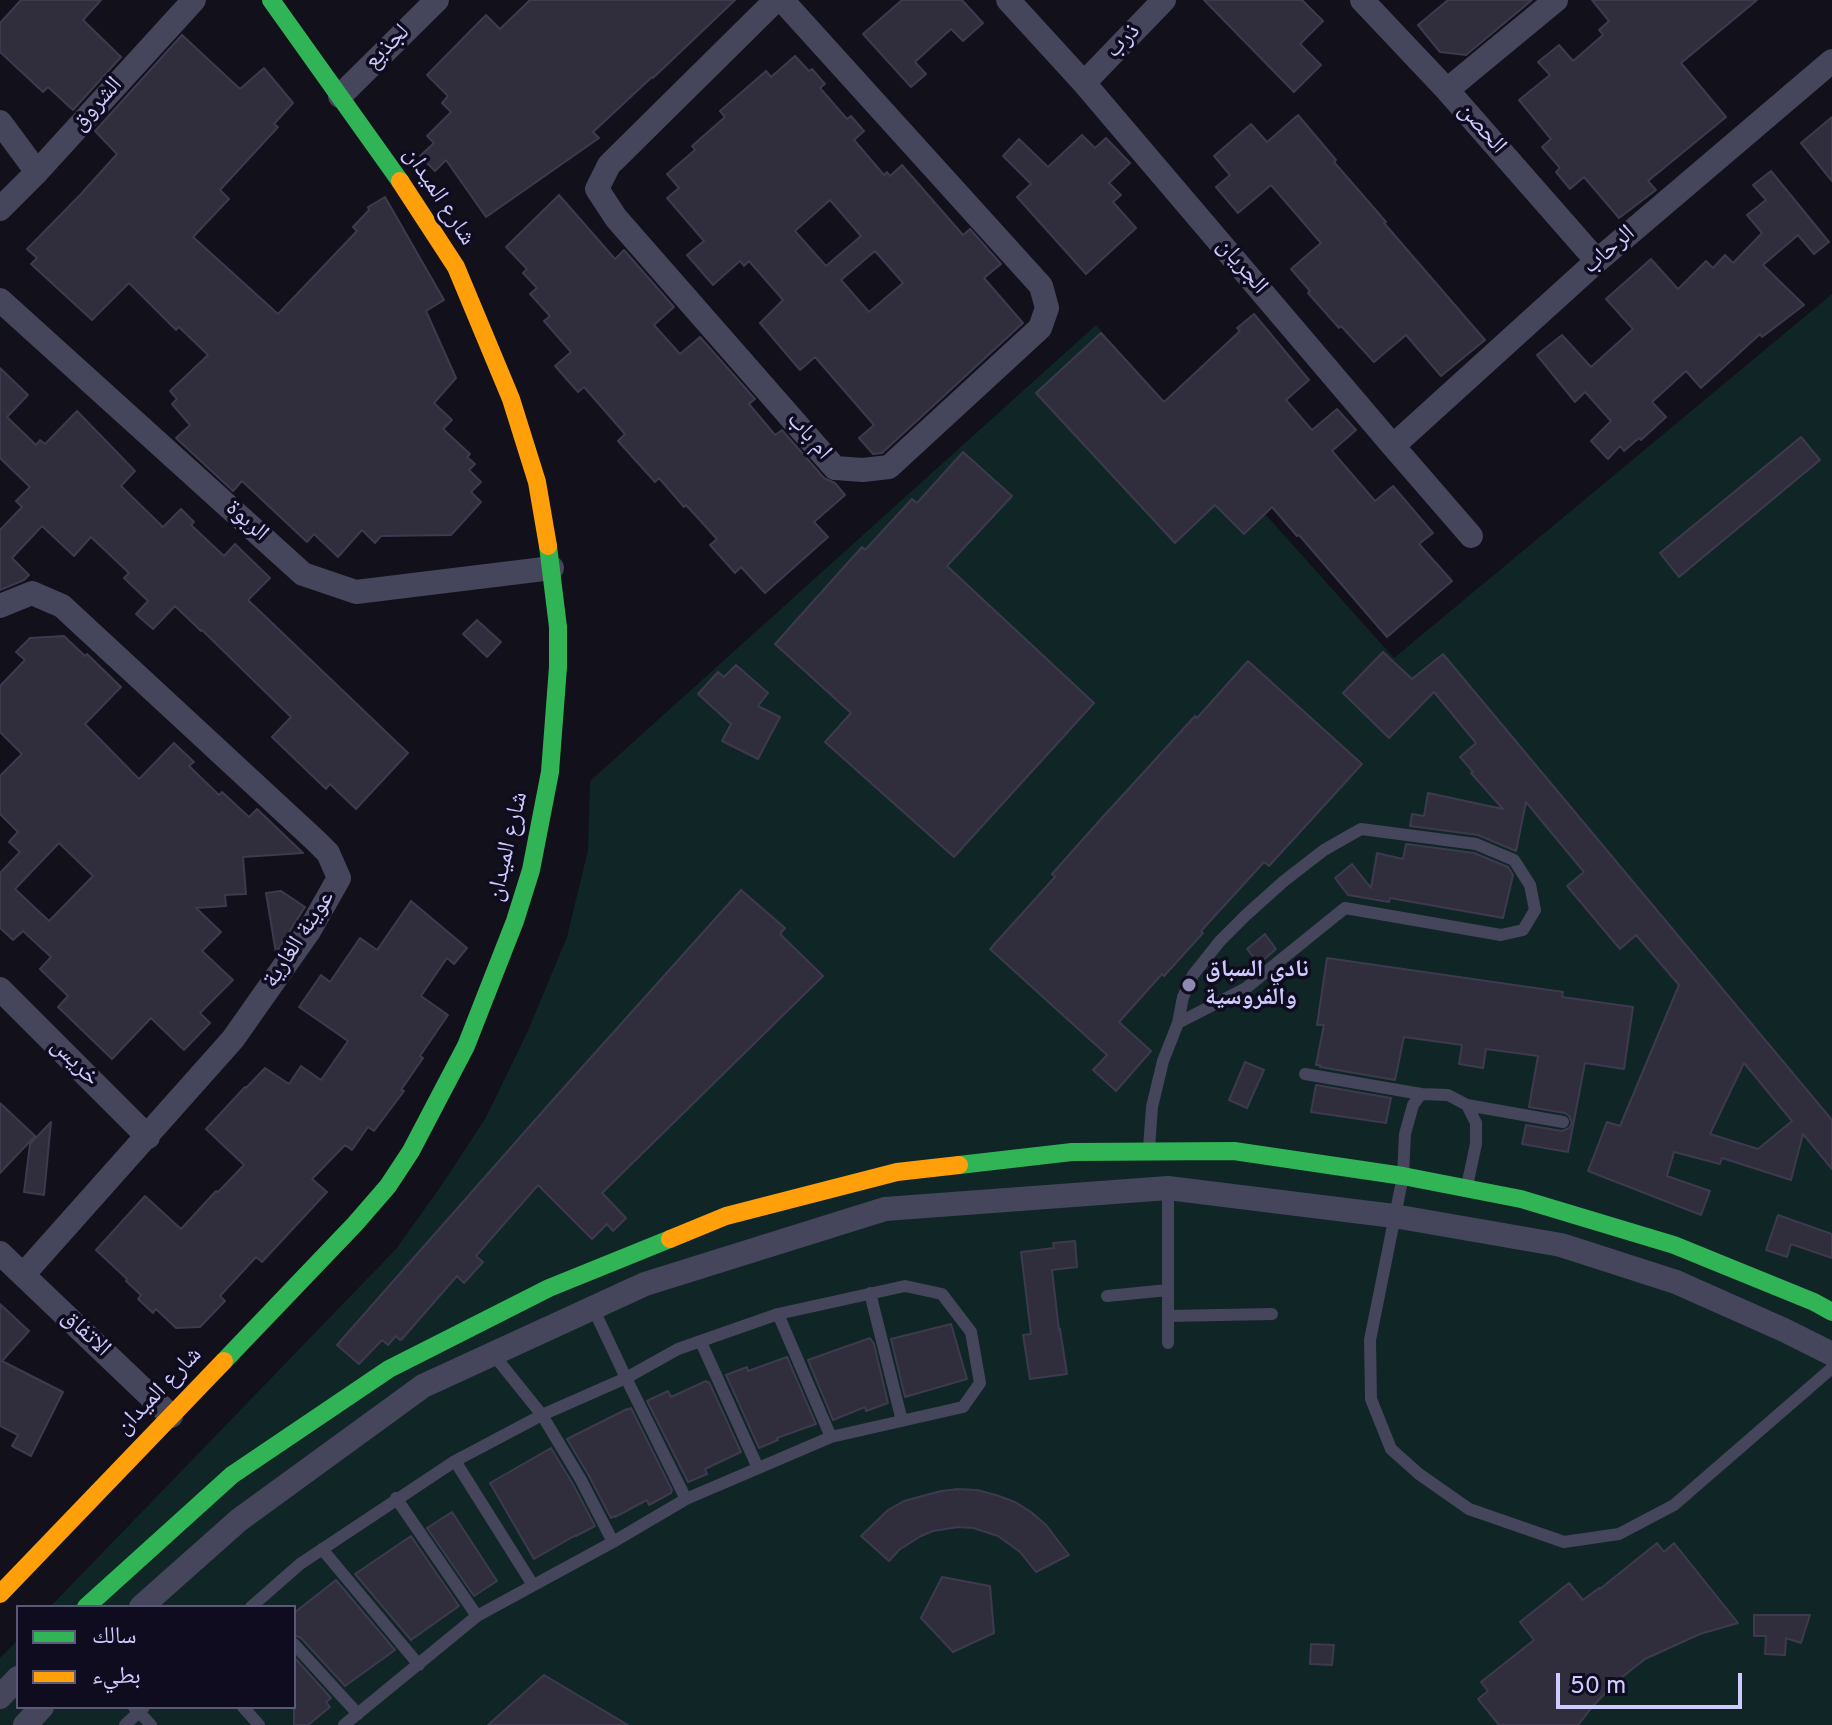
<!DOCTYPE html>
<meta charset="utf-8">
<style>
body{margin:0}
#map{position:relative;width:1832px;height:1725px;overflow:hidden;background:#12101b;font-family:Overpass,"Noto Naskh Arabic",sans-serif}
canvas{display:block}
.legend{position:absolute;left:16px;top:1605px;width:280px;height:104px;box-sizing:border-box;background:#0f0c1f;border:2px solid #5b5878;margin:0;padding:10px 14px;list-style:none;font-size:24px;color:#cecbfe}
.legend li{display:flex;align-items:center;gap:16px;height:40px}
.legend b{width:40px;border:2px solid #5b5878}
.scale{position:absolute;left:1556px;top:1673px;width:186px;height:36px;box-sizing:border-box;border:4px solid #cecbfe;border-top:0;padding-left:10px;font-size:24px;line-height:28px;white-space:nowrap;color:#cecbfe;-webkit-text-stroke:6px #0f0c1f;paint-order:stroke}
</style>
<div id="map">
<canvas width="1832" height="1725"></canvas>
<ul class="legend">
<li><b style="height:10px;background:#30b455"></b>سالك</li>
<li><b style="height:10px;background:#ff9f0a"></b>بطيء</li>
</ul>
<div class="scale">50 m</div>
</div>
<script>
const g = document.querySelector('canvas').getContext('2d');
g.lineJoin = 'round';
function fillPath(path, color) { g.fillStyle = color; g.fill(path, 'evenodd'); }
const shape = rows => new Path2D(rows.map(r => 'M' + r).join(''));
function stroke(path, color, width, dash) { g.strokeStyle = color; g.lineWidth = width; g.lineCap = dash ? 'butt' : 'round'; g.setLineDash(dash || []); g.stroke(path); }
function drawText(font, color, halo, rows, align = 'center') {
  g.font = font + ' Overpass,"Noto Naskh Arabic",sans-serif'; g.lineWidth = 7; g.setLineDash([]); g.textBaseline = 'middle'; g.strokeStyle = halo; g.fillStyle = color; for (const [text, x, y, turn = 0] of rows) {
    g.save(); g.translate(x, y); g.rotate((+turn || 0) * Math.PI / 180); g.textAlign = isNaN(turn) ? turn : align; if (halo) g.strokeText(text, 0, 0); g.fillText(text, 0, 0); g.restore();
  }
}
const green = shape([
 [1832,294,1832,1725,0,1725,0,1658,18,1640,18,1707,294,1707,294,1607,50,1607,396,1249,441,1186,485,1119,527,1033,567,937,588,850,590,781,1096,325,1394,658]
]);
const building = shape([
 [21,0,101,0,83,20,121,57,73,110,48,87,43,92,0,52,0,23,21,0],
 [530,0,735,0,653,78,652,77,593,132,599,138,486,217,446,160,435,171,420,156,434,143,427,136,451,112,442,103,448,96,427,75,486,15,500,29,530,0],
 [902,0,962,0,983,23,963,41,951,29,915,62,926,74,911,87,863,34,902,0],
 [1204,0,1302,0,1323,21,1300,44,1321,65,1294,92,1204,0],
 [1448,0,1532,0,1466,55,1440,52,1418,25,1448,0],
 [1592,0,1757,0,1681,63,1726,117,1648,181,1656,190,1619,218,1584,177,1570,189,1556,172,1560,168,1542,147,1551,139,1519,100,1550,75,1538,62,1559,45,1573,61,1603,35,1599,30,1609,21,1592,0],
 [182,35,240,89,264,68,293,103,274,124,278,127,220,190,229,199,193,237,278,314,357,231,353,227,369,210,368,207,385,197,444,300,426,311,456,378,434,403,452,420,443,429,470,454,467,457,475,464,469,470,481,482,471,492,481,502,451,535,381,536,375,543,362,530,338,557,314,534,307,542,242,481,233,491,176,438,190,425,172,404,177,399,170,391,208,355,179,327,176,330,129,283,92,320,31,264,37,258,27,249,81,194,117,154,95,131,182,35],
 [795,56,809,71,812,69,825,84,820,88,847,119,851,116,864,131,854,140,884,175,887,172,890,176,902,165,963,235,970,229,1001,264,984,278,1023,323,882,453,873,454,859,438,874,425,815,357,800,370,760,323,783,300,749,261,744,266,740,261,713,285,687,255,704,241,667,198,679,188,667,174,695,150,692,146,725,117,720,111,766,71,771,77,795,56],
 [830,200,861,236,826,266,795,231,830,200],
 [875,251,903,283,869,312,841,280,875,251],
 [1298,115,1336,160,1334,162,1386,222,1384,223,1485,340,1441,376,1406,335,1374,362,1341,326,1339,328,1308,293,1310,291,1291,269,1321,243,1271,185,1238,213,1216,187,1230,175,1214,156,1251,124,1267,142,1298,115],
 [1832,117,1832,181,1801,143,1832,117],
 [1082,135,1095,148,1106,138,1130,163,1109,183,1121,195,1113,202,1136,228,1086,274,1017,197,1031,184,1003,156,1019,139,1048,167,1082,135],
 [1771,171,1829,242,1814,254,1798,235,1763,265,1804,305,1762,337,1760,334,1701,388,1686,371,1652,402,1666,417,1641,440,1639,438,1624,451,1620,446,1608,459,1591,441,1611,421,1585,392,1575,402,1537,355,1562,335,1591,367,1633,329,1606,299,1651,259,1678,289,1706,261,1713,268,1725,255,1733,263,1762,233,1747,215,1766,200,1753,185,1771,171],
 [559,195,615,259,624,250,674,307,654,325,680,354,700,337,755,399,749,404,775,435,782,430,824,478,835,483,845,495,814,522,828,537,765,593,741,567,735,573,710,545,717,539,686,505,684,507,659,478,655,482,618,441,625,434,584,387,578,392,555,366,571,352,544,321,550,316,530,294,537,288,523,273,527,269,506,247,559,195],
 [1254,314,1309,380,1286,400,1312,430,1337,409,1356,430,1332,451,1375,501,1393,486,1433,533,1419,544,1452,581,1387,637,1299,535,1297,536,1272,507,1244,534,1215,505,1175,543,1036,393,1101,333,1164,402,1240,331,1237,328,1254,314],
 [0,368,28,395,7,417,36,445,40,440,45,444,77,411,135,471,121,486,163,527,181,509,194,522,191,525,224,556,235,544,270,578,248,600,408,753,356,809,330,784,326,789,272,737,291,717,202,630,201,631,175,606,153,629,136,614,148,601,124,578,129,573,91,537,74,556,42,526,12,558,29,575,24,580,0,590,0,530,22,507,16,501,30,487,0,458,0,368],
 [1801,437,1820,460,1679,577,1660,553,1801,437],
 [963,452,1012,496,947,566,1094,703,954,857,825,742,851,713,775,644,862,547,865,550,912,499,917,503,963,452],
 [477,620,501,642,487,657,463,634,477,620],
 [64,636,85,656,87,654,121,687,85,724,139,779,174,743,194,762,189,766,219,795,222,792,249,817,257,809,303,853,243,857,246,894,225,895,226,906,196,908,221,932,202,951,233,980,200,1013,210,1023,184,1050,151,1018,112,1059,58,1007,68,996,40,969,51,957,23,931,13,940,0,928,0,873,20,852,9,842,18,832,0,814,0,776,22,754,0,732,0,686,25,660,16,652,30,638,64,636],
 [59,843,93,876,49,921,15,889,59,843],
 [1383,652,1412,679,1443,654,1832,1120,1832,1169,1803,1134,1791,1180,1722,1158,1720,1164,1674,1152,1667,1176,1710,1191,1701,1215,1588,1171,1607,1122,1620,1126,1679,985,1636,935,1620,949,1567,886,1584,872,1526,802,1516,851,1478,835,1410,826,1412,814,1424,816,1428,793,1503,809,1471,773,1473,772,1460,757,1476,743,1434,692,1389,738,1343,693,1383,652],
 [1744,1063,1792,1121,1758,1149,1710,1134,1744,1063],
 [1248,661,1362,764,1269,866,1264,862,1201,931,1203,933,1164,976,1162,974,1119,1022,1151,1051,1116,1091,1093,1070,1107,1055,990,949,1055,877,1052,874,1101,819,1195,716,1197,718,1248,661],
 [736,665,768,693,758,706,780,717,758,759,722,741,731,724,698,694,718,672,724,677,736,665],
 [1406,844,1474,853,1508,867,1513,875,1503,918,1390,898,1389,902,1348,895,1335,878,1352,864,1371,888,1377,853,1403,859,1406,844],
 [741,890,785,928,780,934,823,976,602,1193,626,1218,613,1231,607,1224,592,1239,538,1185,476,1256,483,1262,464,1283,457,1276,402,1339,400,1340,396,1336,388,1345,382,1340,359,1364,337,1345,551,1102,741,890],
 [281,891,305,907,276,953,266,893,281,891],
 [411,901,467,948,454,964,447,958,421,996,448,1015,420,1056,423,1058,401,1090,404,1091,374,1131,368,1127,352,1150,345,1145,312,1179,327,1192,262,1262,256,1257,220,1296,225,1301,200,1327,176,1328,156,1309,153,1313,138,1299,141,1295,126,1281,127,1279,96,1250,145,1196,181,1229,216,1191,218,1192,244,1165,206,1129,245,1087,246,1088,265,1068,289,1084,301,1066,321,1080,348,1041,299,1007,321,975,330,982,360,938,377,950,411,901],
 [1265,934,1276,949,1259,964,1247,949,1265,934],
 [1327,958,1563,992,1562,997,1633,1007,1624,1069,1585,1063,1568,1152,1522,1144,1526,1125,1562,1131,1569,1128,1572,1123,1569,1116,1565,1113,1529,1107,1538,1056,1486,1049,1483,1068,1459,1064,1462,1045,1404,1037,1395,1080,1320,1067,1320,1065,1316,1065,1324,1025,1317,1025,1327,958],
 [1245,1062,1264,1070,1247,1108,1229,1100,1245,1062],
 [1316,1085,1391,1098,1386,1123,1311,1112,1316,1085],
 [0,1103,35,1136,0,1173,0,1103],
 [51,1122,44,1195,24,1192,30,1144,51,1122],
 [1778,1215,1832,1234,1832,1258,1791,1244,1787,1257,1766,1250,1778,1215],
 [1075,1241,1077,1267,1052,1270,1059,1330,1060,1329,1067,1374,1030,1379,1023,1335,1031,1334,1021,1252,1054,1248,1053,1243,1075,1241],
 [0,1304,29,1331,2,1361,63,1392,31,1456,12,1446,18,1435,0,1426,0,1304],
 [951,1324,967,1379,905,1397,891,1339,951,1324],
 [870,1338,874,1344,888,1403,866,1411,865,1407,833,1420,808,1360,870,1338],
 [787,1357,816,1424,777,1438,778,1440,759,1448,726,1375,747,1367,748,1371,787,1357],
 [706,1381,708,1383,709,1382,741,1452,705,1469,707,1474,688,1482,647,1401,668,1391,671,1397,706,1381],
 [631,1408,672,1490,671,1493,649,1505,647,1500,615,1517,615,1516,611,1518,589,1476,567,1439,627,1409,627,1410,631,1408],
 [551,1448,573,1484,595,1526,576,1536,576,1535,534,1559,490,1483,551,1448],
 [958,1489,977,1490,996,1495,1015,1502,1031,1512,1046,1525,1069,1555,1036,1572,1020,1552,998,1536,973,1528,958,1527,933,1531,921,1536,899,1550,889,1561,861,1536,888,1510,904,1501,941,1491,958,1489],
 [452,1512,497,1581,474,1596,427,1528,452,1512],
 [411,1536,459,1606,411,1640,355,1574,411,1536],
 [1657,1543,1664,1552,1674,1543,1738,1623,1700,1634,1645,1659,1616,1682,1593,1706,1578,1725,1499,1725,1478,1699,1488,1691,1481,1682,1534,1640,1520,1622,1569,1583,1583,1600,1599,1588,1600,1589,1657,1543],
 [942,1577,990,1586,994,1633,953,1652,921,1618,942,1577],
 [336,1580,395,1650,345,1686,301,1638,294,1635,294,1613,336,1580],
 [1754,1615,1810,1615,1801,1643,1786,1638,1785,1655,1765,1654,1766,1636,1754,1636,1754,1615],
 [1311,1644,1334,1645,1332,1665,1310,1664,1311,1644],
 [294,1657,331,1698,326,1702,330,1707,308,1725,294,1725,294,1657],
 [544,1675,628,1725,488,1725,544,1675]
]);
const lane = shape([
 [1305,1074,1421,1094],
 [1467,1105,1563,1122],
 [1149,1148,1152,1107,1163,1061,1178,1023,1183,997,1193,975,1220,941,1246,915,1284,881,1324,850,1361,829,1476,844,1514,860,1530,885,1535,910,1523,930,1501,935,1345,908,1246,988,1178,1023],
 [1467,1186,1476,1144,1476,1123,1467,1105,1448,1095,1421,1094,1413,1105,1405,1134,1403,1176,1370,1340,1371,1399,1391,1449,1419,1474,1469,1509,1564,1542,1619,1534,1674,1505,1832,1368],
 [1168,1188,1168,1343],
 [870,1293,902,1421],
 [1107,1296,1168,1290],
 [593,1308,626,1378,686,1499],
 [778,1314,831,1437],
 [1168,1316,1272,1314],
 [701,1342,758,1468],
 [493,1354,542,1415,581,1480,613,1542],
 [455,1461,533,1585],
 [396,1498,477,1616],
 [322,1549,419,1665],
 [251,1607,300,1564,455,1461,542,1415,626,1378,678,1349,778,1314,905,1286,942,1294,971,1332,980,1383,963,1407,831,1437,686,1499,613,1542,477,1616,344,1725],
 [294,1644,358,1714],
 [144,1707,139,1712,151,1725],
 [243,1707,259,1725],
 [125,1725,139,1712,134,1707]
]);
const street = shape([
 [776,0,609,165,597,189,616,218,835,468,863,470,889,467,1040,328,1047,308,1041,286,782,0],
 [1008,0,1084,83,1393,446,1471,536],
 [1362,0,1447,90,1597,261],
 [1084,83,1164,0],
 [1447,90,1556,0],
 [340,96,437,0],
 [0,122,37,172],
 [0,209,37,172,194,0],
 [0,300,303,574,356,592,552,568],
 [1393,446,1597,261,1832,61],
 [0,606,32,593,62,606,316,841,328,853,339,878,309,931,233,1039,23,1275],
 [0,989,148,1137],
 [0,1253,171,1416],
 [141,1607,239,1520,423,1386,645,1284,885,1209,1168,1188,1394,1216,1561,1245,1676,1282,1784,1330,1832,1354],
 [0,1697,18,1678],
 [25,1725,42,1707]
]);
const fast = shape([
 [271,0,400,181],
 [959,1165,1072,1152,1234,1151,1403,1176,1521,1199,1674,1245,1814,1302,1832,1312],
 [224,1361,355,1224,388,1186,411,1151,466,1046,515,921,531,870,550,772,558,667,558,627,548,546],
 [86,1607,232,1475,389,1369,549,1288,670,1239]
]);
const slow = shape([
 [400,181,456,267,511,399,537,482,548,546],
 [670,1239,726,1216,897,1172,959,1165],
 [0,1594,224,1361]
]);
const markers = [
 [1189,985,8,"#8c8aaf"]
];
const streetNames = [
 ["ذرب",1124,42,-46],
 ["لجذيع",388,48,-45],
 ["الشروق",98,105,-48],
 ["الحصن",1481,129,49],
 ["شارع الميدان",438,197,57],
 ["الرحاب",1610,251,-41],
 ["الجريان",1241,267,50],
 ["ام باب",808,437,49],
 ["الربوة",246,522,42],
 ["شارع الميدان",509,847,-77],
 ["عوينة الغارية",300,940,-57],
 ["خريس",74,1063,45],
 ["الاتفاق",85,1334,44],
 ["شارع الميدان",160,1392,-46]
];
const poiNames = [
 ["نادي السباق",1205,971],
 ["والفروسية",1205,999]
];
fillPath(green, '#102525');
fillPath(building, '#302e3d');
stroke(building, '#3d3a4e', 2);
stroke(lane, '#45455c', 12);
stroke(street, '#45455c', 24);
stroke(fast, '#30b455', 18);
stroke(slow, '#ff9f0a', 18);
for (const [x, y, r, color] of markers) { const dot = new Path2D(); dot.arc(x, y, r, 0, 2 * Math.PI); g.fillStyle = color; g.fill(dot); stroke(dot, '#0f0c1f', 3); }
drawText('24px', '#cecbfe', '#0f0c1f', streetNames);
drawText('bold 24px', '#cecbfe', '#0f0c1f', poiNames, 'left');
</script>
